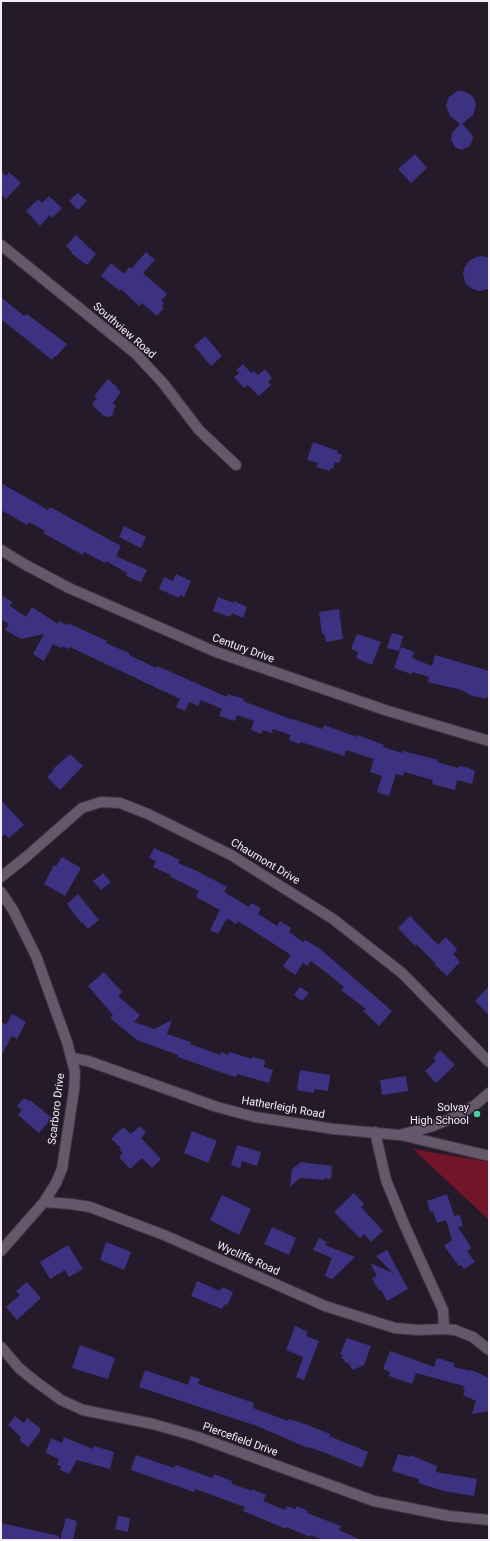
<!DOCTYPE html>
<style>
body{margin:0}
#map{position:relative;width:490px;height:1541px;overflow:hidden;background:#251a2a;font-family:Roboto,sans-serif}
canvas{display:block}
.frame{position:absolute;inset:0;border:2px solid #f4edf8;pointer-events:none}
</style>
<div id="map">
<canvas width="490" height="1541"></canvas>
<div class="frame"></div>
</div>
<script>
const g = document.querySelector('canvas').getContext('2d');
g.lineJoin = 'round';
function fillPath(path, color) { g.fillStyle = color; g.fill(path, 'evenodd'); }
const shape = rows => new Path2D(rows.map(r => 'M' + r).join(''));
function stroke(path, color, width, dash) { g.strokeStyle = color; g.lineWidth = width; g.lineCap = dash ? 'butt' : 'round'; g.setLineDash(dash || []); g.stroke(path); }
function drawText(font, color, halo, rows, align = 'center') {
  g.font = font + ' Roboto,sans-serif'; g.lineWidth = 3; g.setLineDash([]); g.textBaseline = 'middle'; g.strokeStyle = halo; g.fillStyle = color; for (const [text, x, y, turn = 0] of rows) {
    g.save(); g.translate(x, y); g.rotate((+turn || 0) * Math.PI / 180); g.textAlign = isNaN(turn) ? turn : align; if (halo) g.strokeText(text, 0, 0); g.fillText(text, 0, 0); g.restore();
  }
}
const green = shape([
 [413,1149,489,1162,489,1220]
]);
const building = shape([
 [458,91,463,91,470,94,474,98,476,105,473,115,462,124,471,133,473,138,470,146,462,150,455,147,451,139,452,133,460,124,450,116,446,106,449,97],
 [415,154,427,168,411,183,398,169],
 [1,171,6,176,9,172,21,183,6,199,1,194],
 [78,193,87,201,78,210,69,201],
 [49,196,62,208,52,218,50,215,40,226,26,211,38,199,42,203],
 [76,235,96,254,87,265,72,254,71,251,66,246],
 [146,252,155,260,143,273,167,294,161,301,164,303,162,306,164,308,157,316,142,303,139,306,121,289,120,291,101,276,111,263,124,274,129,267,132,268],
 [482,256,489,258,489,289,479,291,473,289,468,286,465,282,463,274,464,268,469,261,476,257],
 [1,297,24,316,27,314,67,344,56,357,55,356,52,360,1,319],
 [205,336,222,356,211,366,194,346],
 [243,364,251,373,254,371,258,375,265,369,272,378,268,382,271,385,259,396,248,385,244,388,234,377,239,373,236,370],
 [108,379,118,388,117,389,121,392,113,403,116,406,114,409,113,415,109,417,104,416,93,406,94,405,92,404,97,398,94,396],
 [313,442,338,451,337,453,342,455,339,463,335,462,333,469,331,468,330,471,316,467,318,463,307,460],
 [1,483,48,510,50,507,121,546,116,556,147,570,141,582,126,576,127,573,106,561,105,563,84,552,83,555,43,533,45,531,29,522,27,525,1,510],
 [124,526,146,537,141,548,119,537],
 [176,574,191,581,184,597,180,595,179,598,159,589,164,577,173,581],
 [1,595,12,602,10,606,26,617,32,607,58,624,59,621,67,625,68,623,107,641,106,643,129,653,129,655,156,668,157,666,171,672,227,697,228,694,244,699,243,701,293,720,293,719,323,729,324,725,357,737,357,735,366,738,384,745,383,747,402,753,403,751,438,760,437,762,458,768,459,766,469,768,475,771,472,784,457,780,455,790,432,784,433,780,404,772,403,776,396,774,389,796,377,792,382,776,370,772,374,759,346,750,344,756,301,742,300,744,289,740,291,735,273,729,272,733,263,730,261,734,251,730,254,721,237,715,235,721,219,716,222,709,201,700,198,706,189,702,185,711,176,707,180,699,70,647,68,649,62,646,61,648,53,644,44,661,33,654,44,634,21,639,5,630,9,624,2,620,1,622],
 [218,597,234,603,234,601,247,607,243,618,232,613,230,617,213,611],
 [339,609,343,639,326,642,324,634,322,634,319,612],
 [392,633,403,636,399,651,387,648],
 [357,634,381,642,372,665,356,658,358,652,351,649],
 [401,647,414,652,412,658,432,666,435,655,489,671,489,698,487,697,486,699,470,695,462,690,428,682,429,677,412,672,411,674,394,668],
 [70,754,83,766,60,790,47,777,54,770,53,769],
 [1,800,24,825,9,838,5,834,1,838],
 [154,848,180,860,178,863,195,870,227,887,224,892,249,907,251,903,261,908,258,914,277,926,280,921,291,928,289,932,303,942,305,940,319,948,392,1011,379,1026,363,1011,366,1009,341,990,344,987,328,974,311,961,307,966,303,963,295,975,283,966,291,955,238,921,236,924,227,918,218,934,210,930,220,910,196,897,199,891,171,877,171,875,153,867,156,861,149,858],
 [62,857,81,868,65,896,44,884,54,865,56,866],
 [103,873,111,882,101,890,93,881],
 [78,894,99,920,88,929,82,922,81,923,69,907,70,907,67,904],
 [410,916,438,945,446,937,456,948,457,950,453,954,460,962,447,976,435,965,436,964,416,944,415,946,398,928],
 [104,972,122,992,118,996,140,1015,134,1022,154,1029,172,1020,167,1034,191,1042,190,1044,220,1055,221,1052,228,1055,229,1052,252,1059,252,1057,265,1060,264,1067,273,1070,269,1083,237,1074,236,1077,223,1073,178,1057,178,1055,137,1040,110,1018,113,1015,88,986],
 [489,986,489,1015,475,1001],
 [300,987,309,993,302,1001,294,995],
 [12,1014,26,1022,17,1039,12,1036,1,1056,1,1022,6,1025],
 [440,1050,454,1064,454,1066,436,1083,425,1071,436,1061,433,1058],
 [300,1070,330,1075,328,1091,314,1089,314,1093,297,1090],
 [406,1076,408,1091,382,1095,380,1080],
 [24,1098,29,1101,30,1100,52,1118,39,1133,18,1115,22,1110,17,1106],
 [140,1126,146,1132,141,1138,161,1159,152,1168,142,1158,130,1169,119,1157,123,1153,119,1149,121,1148,111,1139,123,1127,131,1134],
 [192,1131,217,1141,208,1163,184,1153],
 [237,1145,261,1152,257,1166,242,1161,240,1168,231,1165],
 [301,1162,332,1166,331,1179,324,1178,324,1180,300,1178,290,1187,292,1169],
 [354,1193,364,1204,361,1207,383,1231,371,1242,364,1234,360,1238,334,1212],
 [447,1194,454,1216,460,1215,463,1226,458,1227,469,1244,471,1248,467,1251,475,1262,464,1269,461,1265,459,1266,444,1246,452,1240,446,1220,437,1223,433,1211,430,1212,427,1201],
 [222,1195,251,1209,239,1235,210,1220],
 [272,1227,296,1238,289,1255,264,1244],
 [319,1238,327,1242,325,1245,355,1257,332,1279,325,1276,332,1258,313,1250],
 [106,1242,131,1252,124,1270,100,1260],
 [68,1245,83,1269,69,1277,65,1270,50,1279,40,1262],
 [387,1250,408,1289,387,1301,381,1290,379,1291,372,1278,377,1276,370,1263,393,1273,376,1256],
 [197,1281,220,1291,222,1287,233,1292,228,1304,224,1305,222,1309,191,1296],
 [27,1282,41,1298,17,1320,6,1307,20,1295,16,1291],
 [295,1326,308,1332,306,1336,319,1341,304,1380,296,1377,303,1357,286,1350],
 [347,1338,371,1346,364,1365,353,1370,348,1363,344,1362,345,1360,341,1358,343,1355,340,1354],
 [80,1345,115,1358,108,1379,72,1368],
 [390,1351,434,1367,437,1358,454,1363,454,1367,470,1371,471,1370,489,1378,489,1411,472,1414,476,1401,463,1395,465,1390,463,1389,464,1386,416,1373,412,1384,389,1376,390,1372,383,1369],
 [145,1370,188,1385,191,1376,200,1379,198,1384,254,1403,253,1408,288,1421,289,1419,305,1424,330,1434,329,1436,368,1452,362,1468,323,1452,308,1447,308,1448,257,1426,139,1387],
 [15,1416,24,1423,27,1418,40,1428,40,1432,28,1447,19,1440,21,1437,8,1425],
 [64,1437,93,1449,94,1446,114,1452,110,1469,77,1460,69,1474,60,1470,61,1466,57,1465,59,1459,46,1453,47,1449,51,1438,62,1443],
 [398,1454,409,1457,410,1455,437,1466,436,1472,477,1479,474,1496,444,1491,418,1483,419,1479,392,1471],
 [136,1455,174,1468,176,1465,212,1478,214,1474,232,1481,232,1484,252,1491,252,1489,266,1495,263,1501,285,1510,287,1506,295,1509,297,1506,308,1511,307,1513,341,1526,339,1530,361,1540,323,1540,311,1535,310,1537,286,1527,286,1529,243,1511,245,1507,195,1489,194,1492,131,1470],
 [118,1516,130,1518,128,1532,115,1529],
 [66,1518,77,1521,73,1540,60,1540],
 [1,1523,59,1536,58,1540,1,1540]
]);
const minor = shape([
 [1,245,135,353,163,383,199,430,236,465],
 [1,550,24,564,69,588,216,652,388,711,489,741],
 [1,877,26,857,82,808,101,802,120,803,148,814,231,855,333,919,402,973,489,1062],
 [1,892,13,910,36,956,67,1042,75,1072,74,1090,62,1169,56,1183,44,1202,1,1251],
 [72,1058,88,1061,217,1107,255,1117,334,1129,399,1135,430,1127,448,1120,475,1105,489,1093],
 [375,1132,386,1180,404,1224,443,1310,444,1329],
 [401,1135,489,1156],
 [44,1202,71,1204,90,1207,164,1235,325,1306,395,1328,418,1330,444,1329,455,1330,473,1337,489,1350],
 [1,1347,19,1368,35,1381,61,1400,83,1410,153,1424,195,1436,374,1501,449,1516,489,1520]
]);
const markers = [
 [477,1114,4,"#45d49f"]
];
const streetNames = [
 ["Southview Road",124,331,41],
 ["Century Drive",243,649,20],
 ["Chaumont Drive",265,862,31],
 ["Hatherleigh Road",283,1108,10],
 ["Scarboro Drive",57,1109,-83],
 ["Wycliffe Road",248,1259,24],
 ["Piercefield Drive",240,1440,20]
];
const poiNames = [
 ["Solvay",469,1108],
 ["High School",469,1121]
];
fillPath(green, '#731529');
fillPath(building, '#3d3281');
stroke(minor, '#413845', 12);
stroke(minor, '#65586b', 10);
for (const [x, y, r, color] of markers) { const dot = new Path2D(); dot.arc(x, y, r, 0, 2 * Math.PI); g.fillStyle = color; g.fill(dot); stroke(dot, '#251a2a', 1.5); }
drawText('11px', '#f4edf8', '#251a2a', streetNames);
drawText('11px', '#f4edf8', '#251a2a', poiNames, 'right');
</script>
